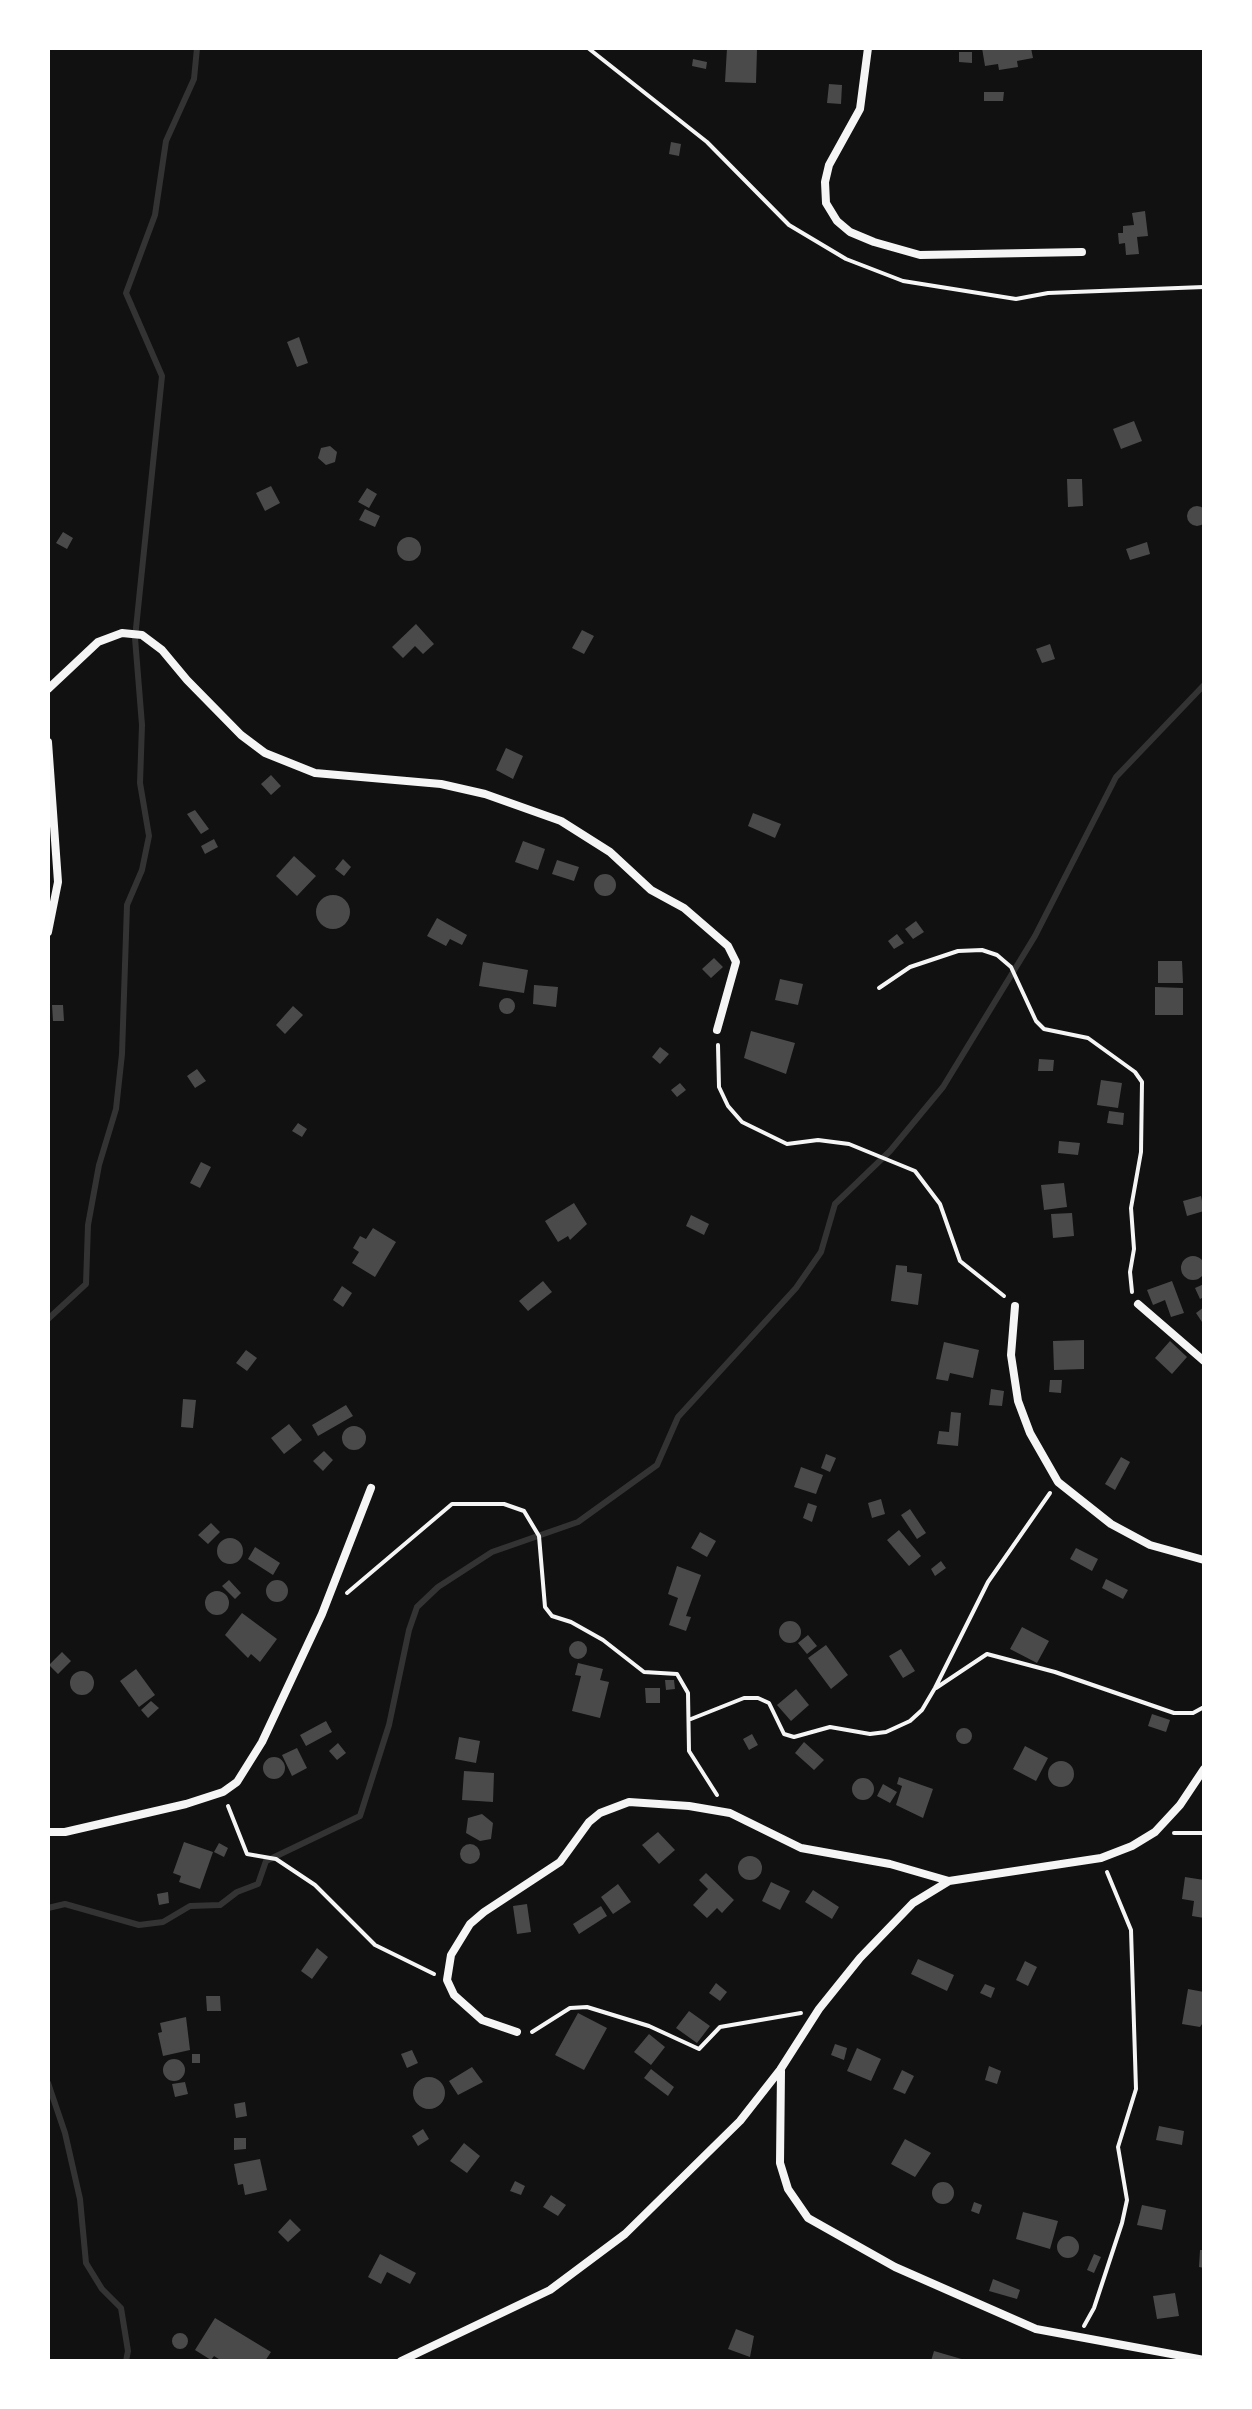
<!DOCTYPE html>
<style>
body{margin:0}
#map{position:relative;width:1252px;height:2409px;overflow:hidden;background:#111;font-family:"Noto Sans",sans-serif}
canvas{display:block}
.frame{position:absolute;inset:0;border:50px solid #fff;pointer-events:none}
</style>
<div id="map">
<canvas width="1252" height="2409"></canvas>
<div class="frame"></div>
</div>
<script>
const g = document.querySelector('canvas').getContext('2d');
g.lineJoin = 'round';
const shape = rows => new Path2D(rows.map(r => 'M' + r).join(''));
function stroke(path, color, width, dash) { g.strokeStyle = color; g.lineWidth = width; g.lineCap = dash ? 'butt' : 'round'; g.setLineDash(dash || []); g.stroke(path); }
function fillPath(path, color) { g.fillStyle = color; g.fill(path, 'evenodd'); }
const stream = shape([
 [48,1319,86,1284,88,1225,99,1165,116,1109,122,1054,127,905,142,870,149,836,140,783,142,725,135,638,162,376,126,293,155,215,166,141,194,79,197,48],
 [48,1908,65,1904,139,1925,163,1922,190,1906,220,1905,237,1892,258,1884,266,1861,360,1816,389,1725,409,1630,417,1607,438,1587,492,1552,578,1522,657,1465,678,1417,796,1288,821,1252,835,1204,890,1151,943,1087,1035,936,1116,777,1204,685],
 [48,2083,65,2133,80,2199,86,2263,102,2289,121,2308,128,2351,126,2361]
]);
const building = shape([
 [727,48,757,49,756,83,725,82],
 [982,48,1031,48,1033,58,1017,61,1018,67,999,70,998,64,985,66],
 [959,52,972,52,972,63,959,62],
 [693,59,707,62,706,69,692,66],
 [829,84,842,85,841,104,827,103],
 [984,92,1004,92,1003,101,984,101],
 [671,142,681,144,679,156,669,154],
 [1145,211,1148,236,1137,237,1139,254,1126,255,1125,243,1119,244,1118,233,1123,233,1123,226,1134,225,1132,213],
 [299,337,308,363,297,367,287,342],
 [1134,421,1142,441,1121,449,1113,429],
 [330,446,337,452,335,462,326,465,318,458,321,448],
 [1067,479,1082,479,1083,506,1068,507],
 [271,486,280,503,265,511,256,493],
 [367,488,377,494,369,508,358,502],
 '1187 516a10 10 0 1 1 20 0a10 10 0 1 1-20 0Z',
 [365,509,380,516,375,527,359,520],
 [63,532,73,538,67,549,56,543],
 '397 549a12 12 0 1 1 24 0a12 12 0 1 1-24 0Z',
 [1147,542,1150,554,1130,560,1126,549],
 [416,624,434,644,423,654,415,646,403,658,392,647],
 [582,630,594,636,584,654,572,648],
 [1050,644,1055,659,1042,663,1036,649],
 [506,748,523,756,513,779,496,770],
 [271,775,281,786,271,795,261,784],
 [195,810,209,829,201,834,187,814],
 [753,813,781,824,775,838,748,826],
 [214,839,218,847,205,854,201,846],
 [523,841,545,849,538,870,515,862],
 [294,856,316,876,297,896,276,876],
 [343,859,351,867,344,876,335,869],
 [557,860,579,867,574,881,552,874],
 '594 885a11 11 0 1 1 22 0a11 11 0 1 1-22 0Z',
 '316 912a17 17 0 1 1 34 0a17 17 0 1 1-34 0Z',
 [437,918,467,935,462,945,450,939,446,946,427,936],
 [916,921,924,932,913,939,905,929],
 [897,934,904,943,894,949,888,941],
 [714,958,723,967,711,978,702,969],
 [1158,961,1182,961,1183,983,1158,983],
 [483,962,528,970,524,993,479,986],
 [780,979,803,984,798,1005,775,1000],
 [534,985,558,987,556,1007,533,1004],
 [1155,987,1183,988,1183,1015,1155,1015],
 '499 1006a8 8 0 1 1 16 0a8 8 0 1 1-16 0Z',
 [52,1005,63,1005,64,1021,53,1021],
 [293,1006,303,1015,285,1034,276,1025],
 [751,1031,795,1043,786,1074,744,1058],
 [660,1047,669,1054,660,1064,652,1057],
 [1039,1059,1054,1060,1053,1071,1038,1071],
 [197,1069,206,1081,195,1088,187,1076],
 [1101,1080,1122,1083,1118,1108,1097,1105],
 [680,1083,686,1090,677,1097,671,1090],
 [1109,1111,1124,1113,1123,1125,1107,1123],
 [298,1123,307,1129,302,1137,292,1131],
 [1059,1141,1080,1143,1078,1155,1058,1153],
 [201,1162,211,1167,200,1188,190,1183],
 [1064,1183,1067,1207,1044,1210,1041,1185],
 [1201,1196,1204,1211,1187,1216,1183,1201],
 [574,1203,587,1224,570,1240,568,1236,558,1242,545,1221],
 [1072,1213,1074,1236,1053,1238,1051,1214],
 [691,1215,709,1224,704,1235,686,1226],
 [373,1228,396,1242,375,1277,352,1263,359,1252,353,1248,360,1236,366,1239],
 '1181 1268a12 12 0 1 1 24 0a12 12 0 1 1-24 0Z',
 [896,1265,907,1266,907,1272,922,1274,918,1305,891,1301],
 [543,1281,552,1292,528,1311,519,1301],
 [1172,1281,1184,1313,1171,1317,1165,1300,1153,1305,1147,1290],
 [1204,1284,1204,1297,1200,1299,1195,1288],
 [342,1286,352,1293,343,1307,333,1300],
 [1204,1307,1204,1325,1196,1313],
 [1084,1340,1084,1369,1054,1370,1053,1341],
 [1170,1341,1187,1357,1172,1374,1155,1358],
 [944,1342,979,1350,973,1378,950,1373,948,1381,936,1379],
 [246,1350,257,1358,247,1371,236,1363],
 [1050,1380,1062,1380,1061,1393,1049,1392],
 [991,1389,1004,1391,1002,1406,989,1405],
 [183,1399,196,1400,193,1428,181,1427],
 [346,1405,353,1416,318,1436,312,1425],
 [951,1412,961,1413,958,1446,937,1444,939,1431,949,1432],
 [289,1424,302,1440,284,1454,271,1438],
 '342 1438a12 12 0 1 1 24 0a12 12 0 1 1-24 0Z',
 [324,1451,333,1460,323,1471,313,1461],
 [826,1454,836,1458,830,1472,821,1468],
 [1121,1457,1130,1462,1115,1490,1105,1484],
 [801,1467,823,1475,816,1494,794,1487],
 [881,1499,885,1514,872,1518,868,1503],
 [808,1503,817,1506,812,1522,803,1518],
 [910,1509,926,1533,917,1539,901,1515],
 [211,1523,220,1532,208,1544,198,1535],
 [899,1530,921,1556,909,1566,887,1540],
 [700,1532,716,1541,707,1557,691,1548],
 '217 1551a13 13 0 1 1 26 0a13 13 0 1 1-26 0Z',
 [255,1547,280,1563,273,1575,248,1559],
 [1076,1548,1098,1559,1092,1571,1070,1559],
 [941,1561,946,1568,935,1576,931,1569],
 [677,1566,701,1575,686,1616,691,1617,686,1631,669,1625,678,1598,668,1594],
 [1106,1579,1128,1590,1123,1599,1102,1588],
 '266 1591a11 11 0 1 1 22 0a11 11 0 1 1-22 0Z',
 [229,1580,241,1593,235,1599,222,1586],
 '205 1603a12 12 0 1 1 24 0a12 12 0 1 1-24 0Z',
 [242,1613,277,1639,260,1662,251,1654,248,1658,225,1635],
 '779 1632a11 11 0 1 1 22 0a11 11 0 1 1-22 0Z',
 [1022,1627,1049,1641,1037,1663,1010,1649],
 [808,1635,817,1646,807,1654,798,1643],
 '569 1650a9 9 0 1 1 18 0a9 9 0 1 1-18 0Z',
 [826,1645,848,1675,831,1689,808,1658],
 [901,1649,915,1671,903,1678,889,1656],
 [62,1652,71,1661,58,1674,49,1665],
 [578,1663,603,1669,600,1680,609,1682,600,1718,572,1711,581,1676,575,1675],
 [136,1669,155,1695,139,1707,120,1681],
 '70 1683a12 12 0 1 1 24 0a12 12 0 1 1-24 0Z',
 [665,1680,674,1680,675,1689,666,1690],
 [645,1688,660,1688,660,1703,646,1703],
 [796,1689,809,1705,791,1721,777,1705],
 [151,1701,159,1708,148,1718,141,1710],
 [1152,1714,1170,1720,1166,1732,1148,1726],
 [326,1721,332,1732,306,1746,300,1735],
 '956 1736a8 8 0 1 1 16 0a8 8 0 1 1-16 0Z',
 [752,1734,758,1745,749,1750,743,1739],
 [459,1737,480,1741,476,1763,455,1759],
 [804,1742,824,1760,814,1770,795,1753],
 [338,1743,346,1753,337,1760,329,1751],
 [1025,1746,1048,1758,1036,1781,1013,1769],
 [297,1748,307,1768,292,1776,282,1755],
 '263 1768a11 11 0 1 1 22 0a11 11 0 1 1-22 0Z',
 '1048 1774a13 13 0 1 1 26 0a13 13 0 1 1-26 0Z',
 [464,1771,494,1773,493,1802,462,1800],
 [899,1777,933,1789,923,1818,896,1805,902,1786,897,1784],
 '852 1789a11 11 0 1 1 22 0a11 11 0 1 1-22 0Z',
 [883,1784,897,1792,890,1803,877,1796],
 [482,1814,493,1823,491,1839,480,1841,466,1833,468,1818],
 [658,1832,675,1850,659,1864,642,1845],
 [184,1842,213,1852,200,1889,179,1882,181,1876,173,1873],
 [219,1843,228,1848,224,1857,214,1852],
 '460 1854a10 10 0 1 1 20 0a10 10 0 1 1-20 0Z',
 '738 1868a12 12 0 1 1 24 0a12 12 0 1 1-24 0Z',
 [706,1873,734,1900,722,1913,717,1908,707,1918,693,1905,708,1889,699,1880],
 [1185,1877,1204,1880,1204,1918,1192,1916,1194,1901,1182,1899],
 [771,1882,790,1891,780,1910,762,1901],
 [618,1884,631,1902,613,1914,601,1897],
 [813,1890,839,1907,832,1919,805,1902],
 [168,1892,169,1903,159,1905,157,1894],
 [527,1904,531,1932,517,1934,513,1906],
 [601,1906,607,1916,579,1934,573,1924],
 [317,1948,328,1957,312,1979,301,1971],
 [918,1959,954,1975,947,1991,911,1974],
 [1025,1961,1037,1967,1028,1986,1016,1980],
 [716,1983,727,1992,720,2001,709,1993],
 [985,1984,995,1988,991,1998,980,1993],
 [1188,1989,1204,1992,1204,2021,1200,2027,1182,2024],
 [206,1996,220,1996,221,2011,207,2011],
 [689,2011,710,2026,697,2043,676,2028],
 [578,2013,607,2028,584,2070,555,2055],
 [186,2017,190,2050,163,2056,158,2033,162,2032,160,2023],
 [649,2034,665,2047,651,2065,634,2052],
 [835,2044,847,2048,844,2060,831,2055],
 [857,2048,881,2059,871,2081,847,2071],
 [412,2050,418,2063,407,2068,401,2054],
 [192,2054,200,2054,200,2063,192,2063],
 '163 2070a11 11 0 1 1 22 0a11 11 0 1 1-22 0Z',
 [989,2066,1001,2071,997,2084,985,2080],
 [472,2067,483,2082,458,2095,449,2081],
 [651,2069,674,2087,668,2096,644,2078],
 [902,2070,914,2076,905,2094,893,2089],
 '413 2093a16 16 0 1 1 32 0a16 16 0 1 1-32 0Z',
 [185,2082,188,2094,175,2097,172,2084],
 [245,2102,247,2116,236,2118,234,2104],
 [1159,2126,1184,2131,1182,2145,1156,2140],
 [423,2129,429,2139,418,2146,412,2136],
 [234,2138,246,2138,246,2149,234,2150],
 [905,2139,931,2153,915,2177,891,2164],
 [464,2143,480,2156,467,2173,450,2161],
 [260,2159,267,2190,245,2195,243,2184,238,2185,234,2164],
 [515,2181,525,2186,521,2195,510,2191],
 '932 2193a11 11 0 1 1 22 0a11 11 0 1 1-22 0Z',
 [551,2195,566,2205,558,2216,543,2207],
 [974,2202,982,2205,979,2214,971,2211],
 [1142,2205,1166,2210,1162,2230,1137,2225],
 [1023,2212,1058,2221,1050,2249,1016,2239],
 [290,2219,301,2230,288,2242,278,2232],
 '1057 2247a11 11 0 1 1 22 0a11 11 0 1 1-22 0Z',
 [1200,2250,1204,2250,1204,2268,1199,2267],
 [380,2254,416,2273,410,2284,387,2272,381,2284,368,2277],
 [1094,2254,1101,2257,1094,2273,1087,2270],
 [993,2279,1020,2290,1017,2299,989,2291],
 [1175,2293,1179,2316,1157,2319,1153,2296],
 [215,2318,271,2352,265,2361,222,2361,214,2356,211,2360,195,2350],
 [736,2329,754,2336,750,2357,728,2349],
 '172 2341a8 8 0 1 1 16 0a8 8 0 1 1-16 0Z',
 [934,2351,965,2360,964,2361,931,2361]
]);
const path = shape([
 [588,48,707,142,789,225,846,259,903,281,1016,299,1048,293,1204,287],
 [879,988,910,967,958,951,982,950,997,955,1011,967,1036,1021,1044,1029,1088,1038,1135,1072,1142,1082,1141,1152,1131,1208,1134,1249,1130,1272,1132,1292],
 [718,1045,719,1087,728,1106,742,1122,787,1144,818,1140,849,1144,915,1171,940,1204,960,1261,1004,1296],
 [347,1593,452,1504,504,1504,524,1511,539,1536,545,1607,552,1616,571,1622,603,1640,644,1672,677,1674,688,1693,689,1751,717,1795],
 [936,1688,987,1654,1055,1672,1174,1713,1193,1713,1204,1707],
 [691,1719,744,1698,758,1698,769,1703,784,1734,794,1737,830,1727,870,1734,886,1732,910,1721,922,1710,935,1688,988,1582,1050,1493],
 [228,1806,247,1854,276,1859,315,1885,375,1945,434,1974],
 [1174,1833,1204,1833],
 [532,2032,570,2008,587,2007,649,2026,699,2049,720,2027,801,2013],
 [1084,2326,1094,2308,1122,2223,1127,2200,1118,2147,1136,2089,1131,1930,1107,1872]
]);
const minor = shape([
 [868,48,860,109,829,165,825,182,826,203,837,221,850,232,874,242,920,255,1082,252],
 [48,689,98,642,122,633,142,635,162,650,187,680,241,735,265,753,315,773,441,784,485,794,561,821,610,852,651,890,684,908,728,946,736,962,717,1030],
 [48,742,58,882,48,932],
 [1138,1304,1204,1361],
 [1015,1306,1011,1355,1018,1401,1030,1433,1058,1482,1111,1524,1150,1545,1204,1560],
 [48,1832,65,1832,186,1804,223,1792,237,1782,262,1742,322,1614,371,1488],
 [517,2032,482,2020,454,1995,447,1980,451,1955,470,1924,484,1912,560,1862,589,1822,600,1813,629,1802,689,1806,730,1813,801,1848,890,1864,949,1881],
 [781,2071,780,2163,788,2189,808,2218,895,2267,1036,2329,1204,2360],
 [401,2361,550,2290,625,2234,740,2121,780,2070,819,2009,860,1958,913,1903,949,1881,1101,1858,1132,1846,1155,1832,1180,1805,1204,1769]
]);
stroke(stream, '#333', 6);
fillPath(building, '#4a4a4a');
stroke(path, '#f5f5f5', 4);
stroke(minor, '#f5f5f5', 8);
</script>
